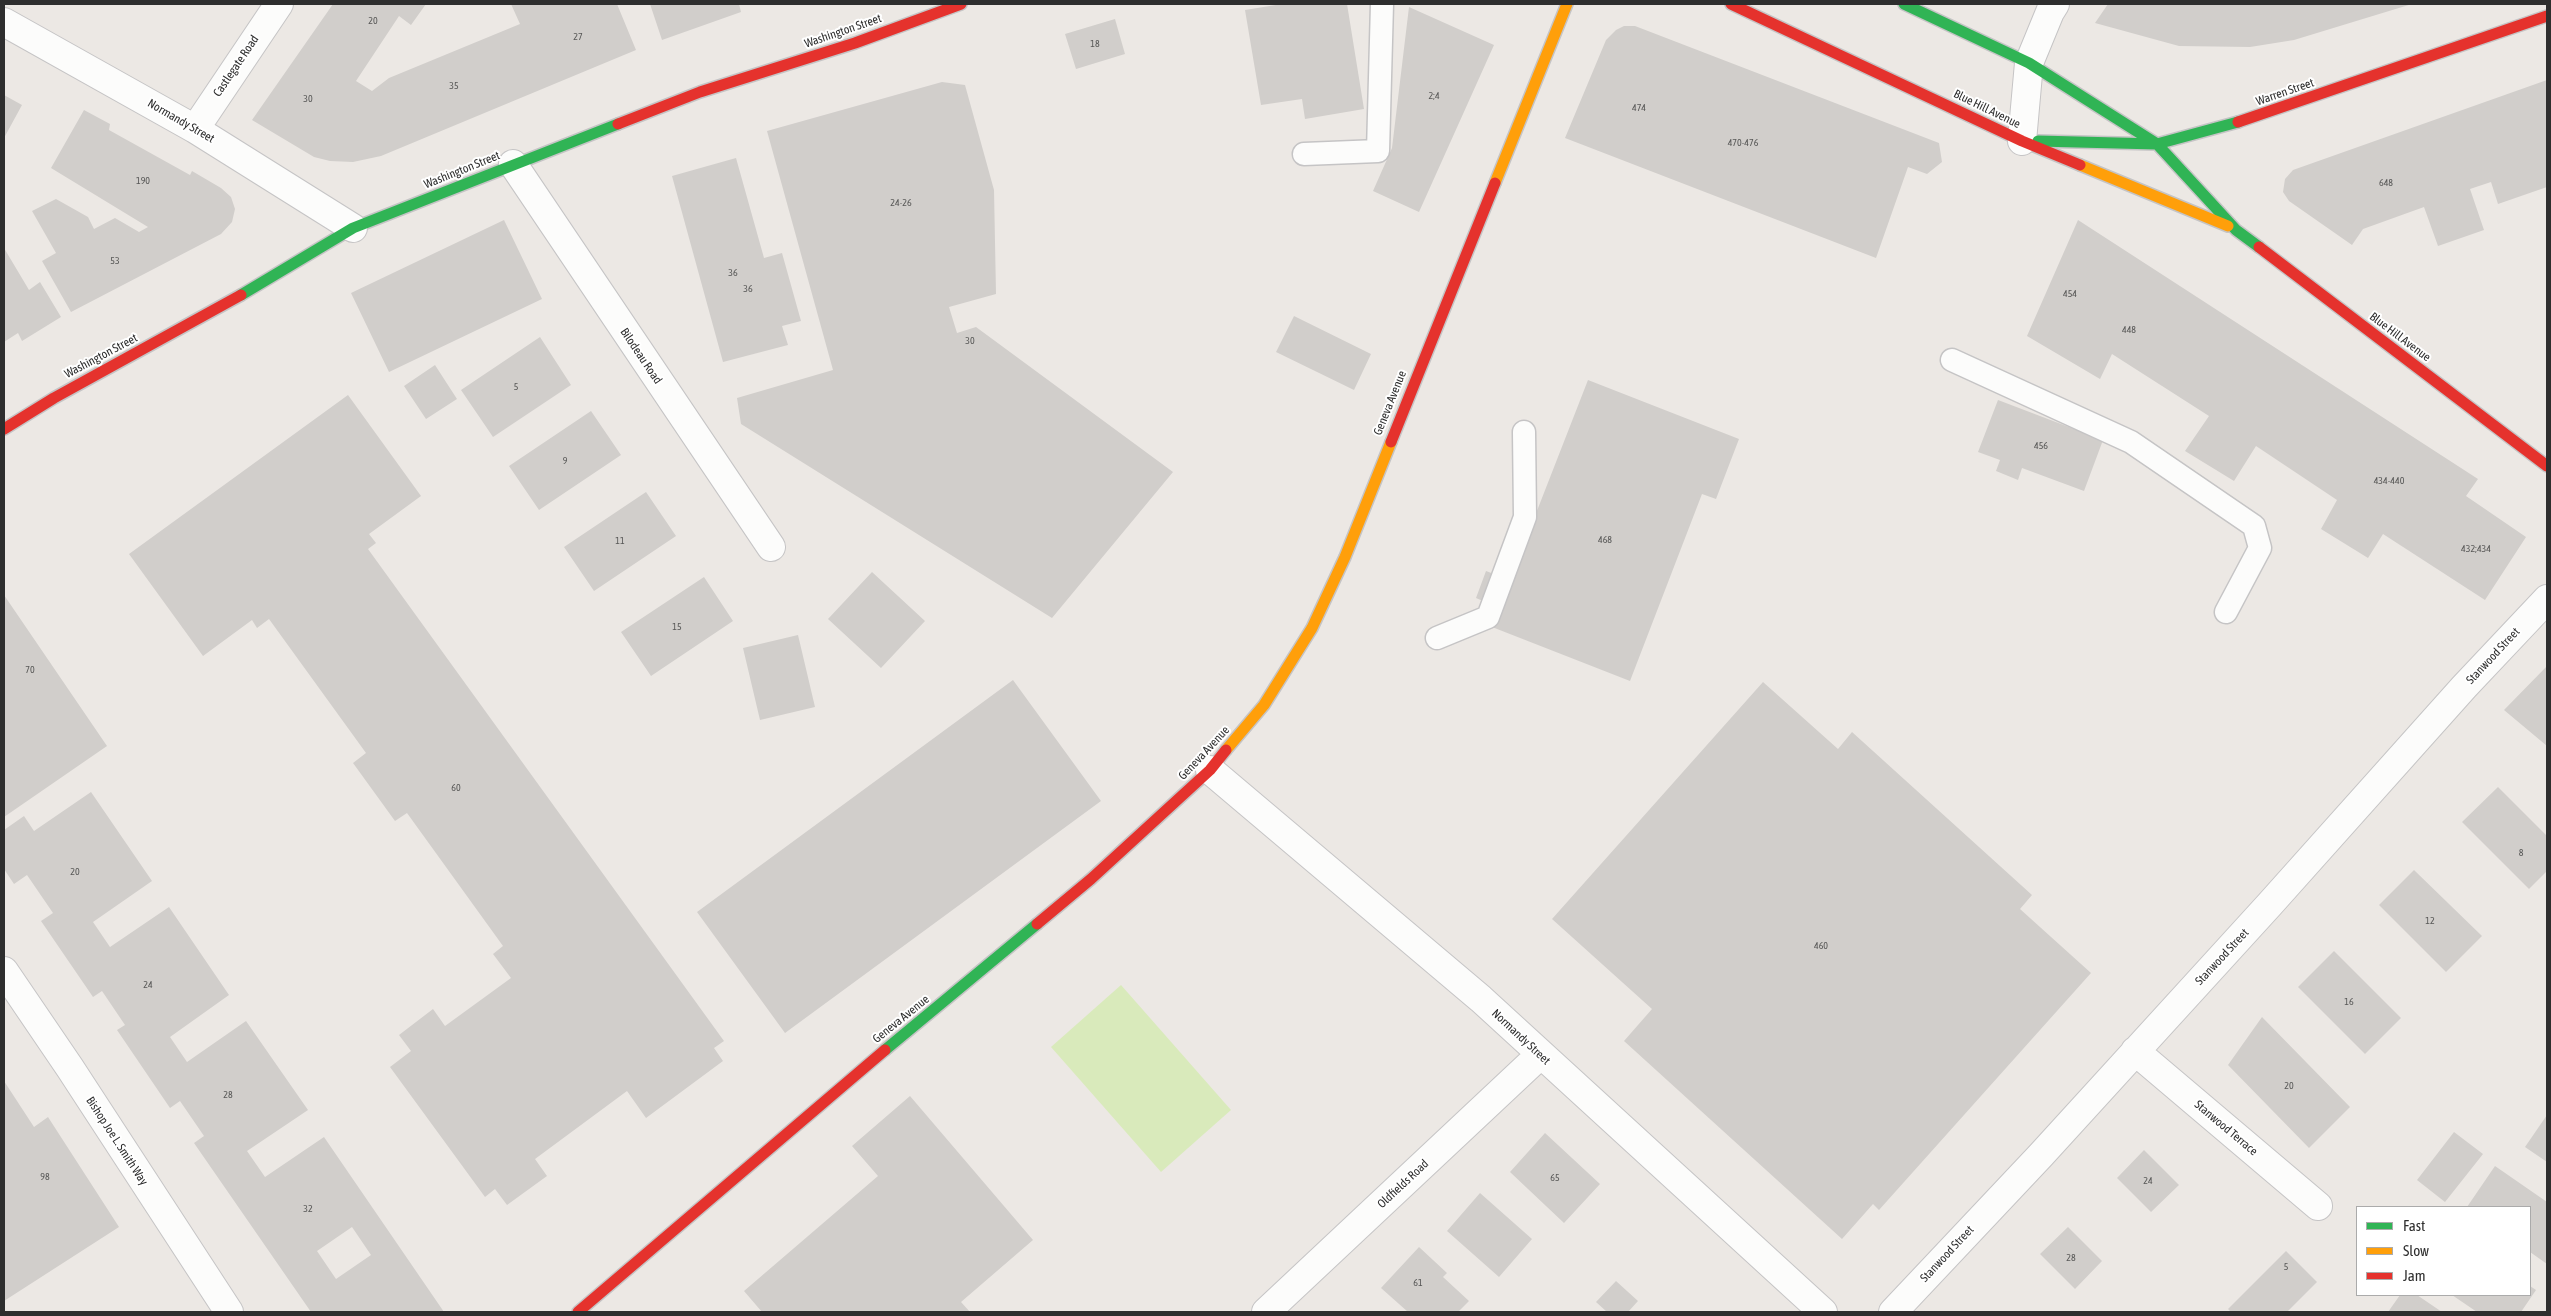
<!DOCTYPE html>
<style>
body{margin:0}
#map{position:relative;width:2551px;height:1316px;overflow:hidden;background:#ece8e4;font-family:"Asap Condensed",sans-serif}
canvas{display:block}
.frame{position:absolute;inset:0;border:5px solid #2e2e2e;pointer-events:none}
.legend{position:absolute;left:2356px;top:1206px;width:175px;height:90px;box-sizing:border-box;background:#fff;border:1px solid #ababab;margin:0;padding:6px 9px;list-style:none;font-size:15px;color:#2e2e2e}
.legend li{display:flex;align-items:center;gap:10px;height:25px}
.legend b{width:25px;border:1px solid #ababab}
</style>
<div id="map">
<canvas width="2551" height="1316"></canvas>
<div class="frame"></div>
<ul class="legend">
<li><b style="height:6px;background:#30b455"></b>Fast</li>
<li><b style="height:6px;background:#ff9f0a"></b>Slow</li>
<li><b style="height:6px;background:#e5322d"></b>Jam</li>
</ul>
</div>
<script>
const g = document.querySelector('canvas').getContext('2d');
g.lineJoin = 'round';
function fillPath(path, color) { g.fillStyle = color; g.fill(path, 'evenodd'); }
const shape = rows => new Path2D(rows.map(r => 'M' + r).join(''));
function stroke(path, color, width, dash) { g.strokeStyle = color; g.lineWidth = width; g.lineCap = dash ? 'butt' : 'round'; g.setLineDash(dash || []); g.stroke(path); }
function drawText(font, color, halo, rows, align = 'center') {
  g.font = font + ' "Asap Condensed",sans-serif'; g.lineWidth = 4; g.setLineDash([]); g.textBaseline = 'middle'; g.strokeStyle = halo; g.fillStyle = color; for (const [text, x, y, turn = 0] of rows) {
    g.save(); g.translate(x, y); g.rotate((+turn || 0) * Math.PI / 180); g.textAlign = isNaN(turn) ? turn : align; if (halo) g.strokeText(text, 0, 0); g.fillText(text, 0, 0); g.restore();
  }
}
const pitch = shape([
 [1121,985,1231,1110,1161,1172,1051,1047]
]);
const building = shape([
 [333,4,426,4,411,25,399,16,356,81,372,91,389,78,520,24,511,4,617,4,636,50,381,156,353,162,330,161,314,157,252,120],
 [650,4,739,4,741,12,662,40],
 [1282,4,1347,4,1364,109,1305,119,1302,99,1261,105,1245,10],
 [2108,4,2412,4,2294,40,2250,47,2179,46,2095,23],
 [1409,7,1494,45,1419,212,1373,191,1392,148],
 [1115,19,1125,54,1076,69,1065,34],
 [1624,26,1635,26,1939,143,1942,162,1927,174,1908,167,1876,258,1565,138,1606,40,1616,30],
 [2547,80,2547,187,2498,204,2491,182,2470,189,2484,230,2438,246,2424,207,2363,229,2352,245,2289,201,2283,192,2285,179,2293,170],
 [942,82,965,85,994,190,996,294,949,307,957,333,976,327,1173,472,1052,618,741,424,737,398,833,370,767,131],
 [4,95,22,105,4,138],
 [84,110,110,124,109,130,190,175,192,171,221,188,231,197,235,209,232,222,221,234,71,312,42,261,56,253,32,211,56,199,88,217,94,229,115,218,139,232,148,227,51,168],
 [736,158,764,258,782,253,801,321,782,326,788,345,723,362,672,176],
 [504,220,542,299,389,372,351,293],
 [2078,220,2478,479,2466,496,2526,537,2485,600,2383,534,2368,558,2321,529,2337,500,2256,446,2234,481,2185,451,2209,416,2112,354,2100,379,2027,336],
 [4,248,29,290,40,282,61,317,22,341,18,333,4,342],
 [1294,316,1371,354,1354,390,1276,352],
 [540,337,571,385,493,437,461,390],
 [435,365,457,399,426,419,404,386],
 [1588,380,1739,439,1716,499,1702,494,1630,681,1492,627,1499,608,1476,598,1486,571,1510,580],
 [348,395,421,496,369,534,376,543,368,549,724,1041,714,1048,723,1061,646,1118,627,1091,535,1159,547,1176,507,1205,495,1189,485,1197,390,1067,411,1051,399,1035,433,1009,445,1026,511,978,493,954,503,946,407,813,395,821,353,763,366,753,269,619,257,628,252,620,203,656,129,554],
 [1998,400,2103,440,2084,491,2022,468,2018,480,1996,471,2000,460,1978,452],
 [591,411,621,455,539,510,509,466],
 [646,492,676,536,594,591,564,547],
 [872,572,925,621,881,668,828,619],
 [704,577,733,621,651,676,621,632],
 [4,595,107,746,4,817],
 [798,635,815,707,760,720,743,648],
 [2547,666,2547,746,2504,710],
 [1013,680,1101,801,785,1033,697,912],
 [1763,682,1838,749,1852,732,2032,895,2020,909,2091,973,1879,1210,1873,1204,1842,1239,1624,1041,1652,1009,1552,919],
 [2498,787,2547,836,2547,871,2529,889,2462,822],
 [91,792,152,881,93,922,110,947,169,907,229,995,170,1037,187,1062,246,1021,308,1110,247,1151,265,1177,324,1137,444,1312,311,1312,194,1143,204,1136,180,1101,170,1108,117,1030,125,1025,102,991,93,997,41,921,53,913,27,875,14,884,4,869,4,830,24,816,34,831],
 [352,1227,371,1255,336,1279,317,1251],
 [2414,870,2482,936,2446,972,2379,905],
 [2334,951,2401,1018,2365,1054,2298,987],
 [2262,1017,2350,1107,2309,1148,2228,1065],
 [4,1081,34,1127,48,1117,119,1227,4,1301],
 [910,1096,1033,1240,961,1302,970,1312,762,1312,744,1291,878,1176,852,1146],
 [2547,1115,2547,1162,2525,1147],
 [2454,1132,2483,1154,2445,1202,2417,1180],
 [1545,1133,1600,1184,1564,1223,1510,1172],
 [2144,1150,2179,1185,2151,1212,2117,1178],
 [2495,1166,2547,1202,2547,1264,2530,1252,2530,1207,2467,1207],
 [1480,1193,1532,1239,1499,1277,1447,1231],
 [2068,1227,2102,1261,2075,1289,2040,1254],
 [1419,1247,1447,1273,1443,1277,1469,1301,1458,1312,1408,1312,1381,1288],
 [2286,1251,2317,1282,2287,1312,2231,1312,2228,1309],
 [1616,1281,1638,1301,1628,1312,1607,1312,1596,1302],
 [2530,1286,2536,1290,2521,1312,2477,1312,2452,1295,2530,1295],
 [2400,1295,2417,1295,2442,1312,2388,1312]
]);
const lane = shape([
 [1304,154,1378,151,1382,4],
 [1952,360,2131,442,2254,526,2260,548,2226,612],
 [1437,638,1488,617,1525,517,1524,432]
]);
const street = shape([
 [4,22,195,129,353,228],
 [195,129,279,4],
 [2022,141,2029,63,2050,12,2055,4],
 [513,164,771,547],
 [1210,770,1481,999,1823,1312],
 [4,971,70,1068,229,1312],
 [2135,1051,2318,1206],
 [1266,1312,1540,1055],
 [1893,1312,2041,1155,2270,904,2464,687,2547,599]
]);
const fast = shape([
 [1904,4,2029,63,2157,144,2236,230,2259,247],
 [2038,141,2157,144,2238,122],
 [241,295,353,228,618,124],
 [885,1050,1037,924]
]);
const slow = shape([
 [2080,165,2228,226],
 [1495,183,1567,4],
 [1226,750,1264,705,1312,628,1345,557,1391,442]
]);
const jam = shape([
 [1731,4,2022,141,2080,165],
 [2238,122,2547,16],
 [618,124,700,92,855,43,961,4],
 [2259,247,2547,466],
 [4,429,54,398,241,295],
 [1391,442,1495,183],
 [1037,924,1091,879,1210,770,1226,750],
 [578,1312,885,1050]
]);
const numberNames = [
 ["20",373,21],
 ["27",578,37],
 ["18",1095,44],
 ["35",454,86],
 ["2;4",1434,96],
 ["30",308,99],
 ["474",1639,108],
 ["470-476",1743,143],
 ["190",143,181],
 ["648",2386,183],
 ["24-26",901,203],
 ["53",115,261],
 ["36",733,273],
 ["36",748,289],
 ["454",2070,294],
 ["448",2129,330],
 ["30",970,341],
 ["5",516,387],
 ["456",2041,446],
 ["9",565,461],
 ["434-440",2389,481],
 ["468",1605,540],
 ["11",620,541],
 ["432;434",2476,549],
 ["15",677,627],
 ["70",30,670],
 ["60",456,788],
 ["8",2521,853],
 ["20",75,872],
 ["12",2430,921],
 ["460",1821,946],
 ["24",148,985],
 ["16",2349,1002],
 ["20",2289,1086],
 ["28",228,1095],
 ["98",45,1177],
 ["65",1555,1178],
 ["24",2148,1181],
 ["32",308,1209],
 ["28",2071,1258],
 ["5",2286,1267],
 ["61",1418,1283]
];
const streetNames = [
 ["Washington Street",843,31,-19],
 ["Castlegate Road",236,66,-56],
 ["Warren Street",2285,92,-19],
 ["Blue Hill Avenue",1987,109,26],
 ["Normandy Street",181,121,30],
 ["Washington Street",462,170,-22],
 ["Blue Hill Avenue",2400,337,37],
 ["Washington Street",101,356,-28],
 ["Bilodeau Road",641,356,56],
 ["Geneva Avenue",1390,403,-68],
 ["Stanwood Street",2493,656,-47],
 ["Geneva Avenue",1204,753,-47],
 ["Stanwood Street",2222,957,-47],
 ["Geneva Avenue",901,1019,-39],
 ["Normandy Street",1521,1037,43],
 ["Stanwood Terrace",2226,1128,40],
 ["Bishop Joe L. Smith Way",117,1141,57],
 ["Oldfields Road",1403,1184,-43],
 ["Stanwood Street",1947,1254,-47]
];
fillPath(pitch, '#d9eabb');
fillPath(building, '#d1cecb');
stroke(lane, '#c5c4c5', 25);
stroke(street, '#c5c4c5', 30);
stroke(fast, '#c5c4c5', 14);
stroke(slow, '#c5c4c5', 14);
stroke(jam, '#c5c4c5', 14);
stroke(lane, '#fcfcfb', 22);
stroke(street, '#fcfcfb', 28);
stroke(fast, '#30b455', 11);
stroke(slow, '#ff9f0a', 11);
stroke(jam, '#e5322d', 11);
drawText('10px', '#585857', null, numberNames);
drawText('12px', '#2e2e2e', '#fff', streetNames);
</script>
